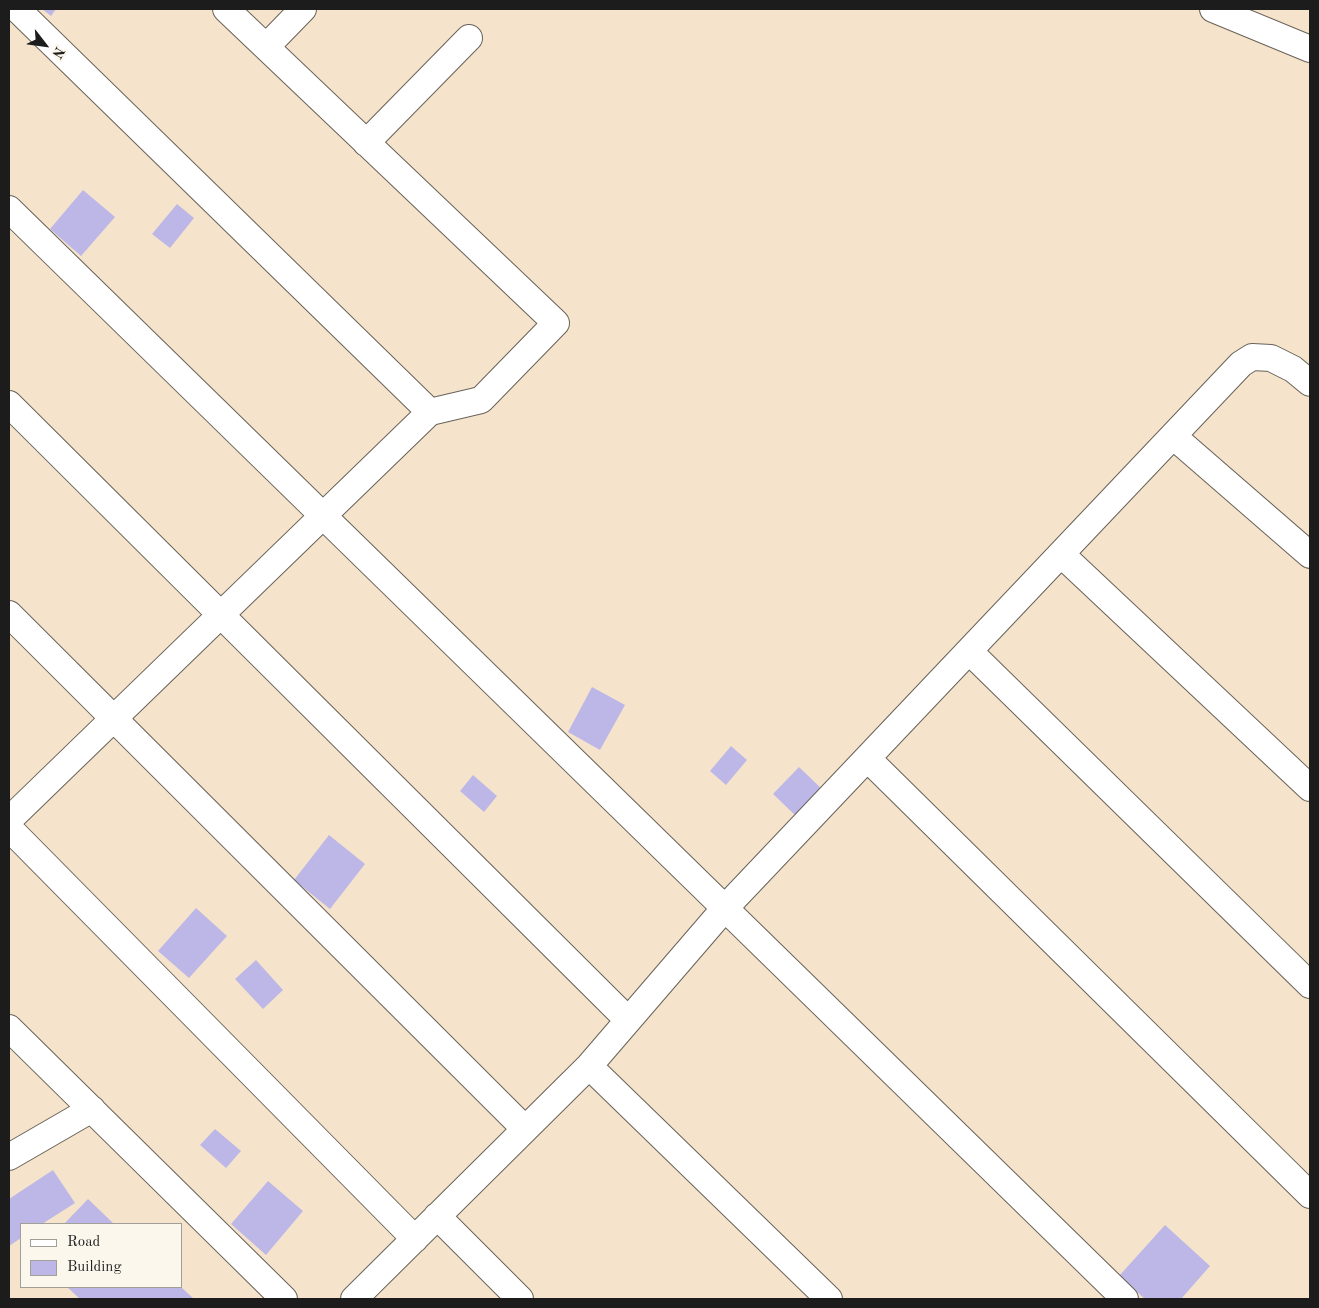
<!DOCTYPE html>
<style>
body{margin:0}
#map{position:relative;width:1319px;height:1308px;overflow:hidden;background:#f5e4cb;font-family:"Old Standard TT",serif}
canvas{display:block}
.frame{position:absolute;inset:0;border:10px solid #1c1c1c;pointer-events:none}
.legend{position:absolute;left:20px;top:1223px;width:162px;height:65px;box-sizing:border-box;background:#fbf7ec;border:1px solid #a29f99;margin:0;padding:6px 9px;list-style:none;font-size:15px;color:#1c1c1c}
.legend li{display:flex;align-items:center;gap:10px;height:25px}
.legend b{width:25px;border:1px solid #a29f99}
.north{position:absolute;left:20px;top:20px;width:50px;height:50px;-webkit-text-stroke:4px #fbf7ec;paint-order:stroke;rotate:120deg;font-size:14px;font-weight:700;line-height:20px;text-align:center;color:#1c1c1c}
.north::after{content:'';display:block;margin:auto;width:18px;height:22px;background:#1c1c1c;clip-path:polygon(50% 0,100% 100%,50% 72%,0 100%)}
</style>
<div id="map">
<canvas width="1319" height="1308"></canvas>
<div class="frame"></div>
<ul class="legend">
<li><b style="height:6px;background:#fff"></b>Road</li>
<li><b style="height:14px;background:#bdb7e7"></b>Building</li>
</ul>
<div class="north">N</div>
</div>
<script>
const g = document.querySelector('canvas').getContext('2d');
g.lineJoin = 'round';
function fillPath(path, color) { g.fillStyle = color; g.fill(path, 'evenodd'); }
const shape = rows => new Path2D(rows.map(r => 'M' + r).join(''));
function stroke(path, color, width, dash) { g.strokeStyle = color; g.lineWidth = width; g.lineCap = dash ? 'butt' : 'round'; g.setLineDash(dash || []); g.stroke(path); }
const building = shape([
 [42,9,56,9,51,16],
 [83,190,115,217,81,256,50,229],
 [177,204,194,218,170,248,152,234],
 [592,687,625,705,600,750,568,732],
 [731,746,747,760,726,785,710,771],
 [799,767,823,790,797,817,773,794],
 [473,775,497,796,484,812,460,791],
 [329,835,365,864,330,909,294,880],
 [196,908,227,936,189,978,158,951],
 [256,960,283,990,263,1009,235,979],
 [215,1129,241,1151,226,1168,200,1145],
 [53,1170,75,1203,42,1224,21,1224,21,1238,9,1246,9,1199],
 [268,1181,303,1211,266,1255,231,1224],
 [88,1199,114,1224,64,1224],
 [1165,1225,1210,1266,1181,1299,1145,1299,1119,1276],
 [67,1287,181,1287,194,1299,80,1299]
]);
const street = shape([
 [17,9,430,412],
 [1213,9,1310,49],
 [266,47,303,9],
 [366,143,469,38],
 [9,209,1125,1299],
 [9,404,628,1020],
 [1173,436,1310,555],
 [1061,554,1310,788],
 [9,614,525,1129],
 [970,652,1310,985],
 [868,759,1310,1195],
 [9,820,430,412,481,400,556,323,226,9],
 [9,828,415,1239],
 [9,1028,284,1299],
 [589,1066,829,1299],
 [9,1157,92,1109],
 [437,1216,520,1299],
 [354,1299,589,1066,725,908,1241,364,1252,357,1271,358,1293,369,1310,383]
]);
fillPath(building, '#bdb7e7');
stroke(street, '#686259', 28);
stroke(street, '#fff', 26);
</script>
